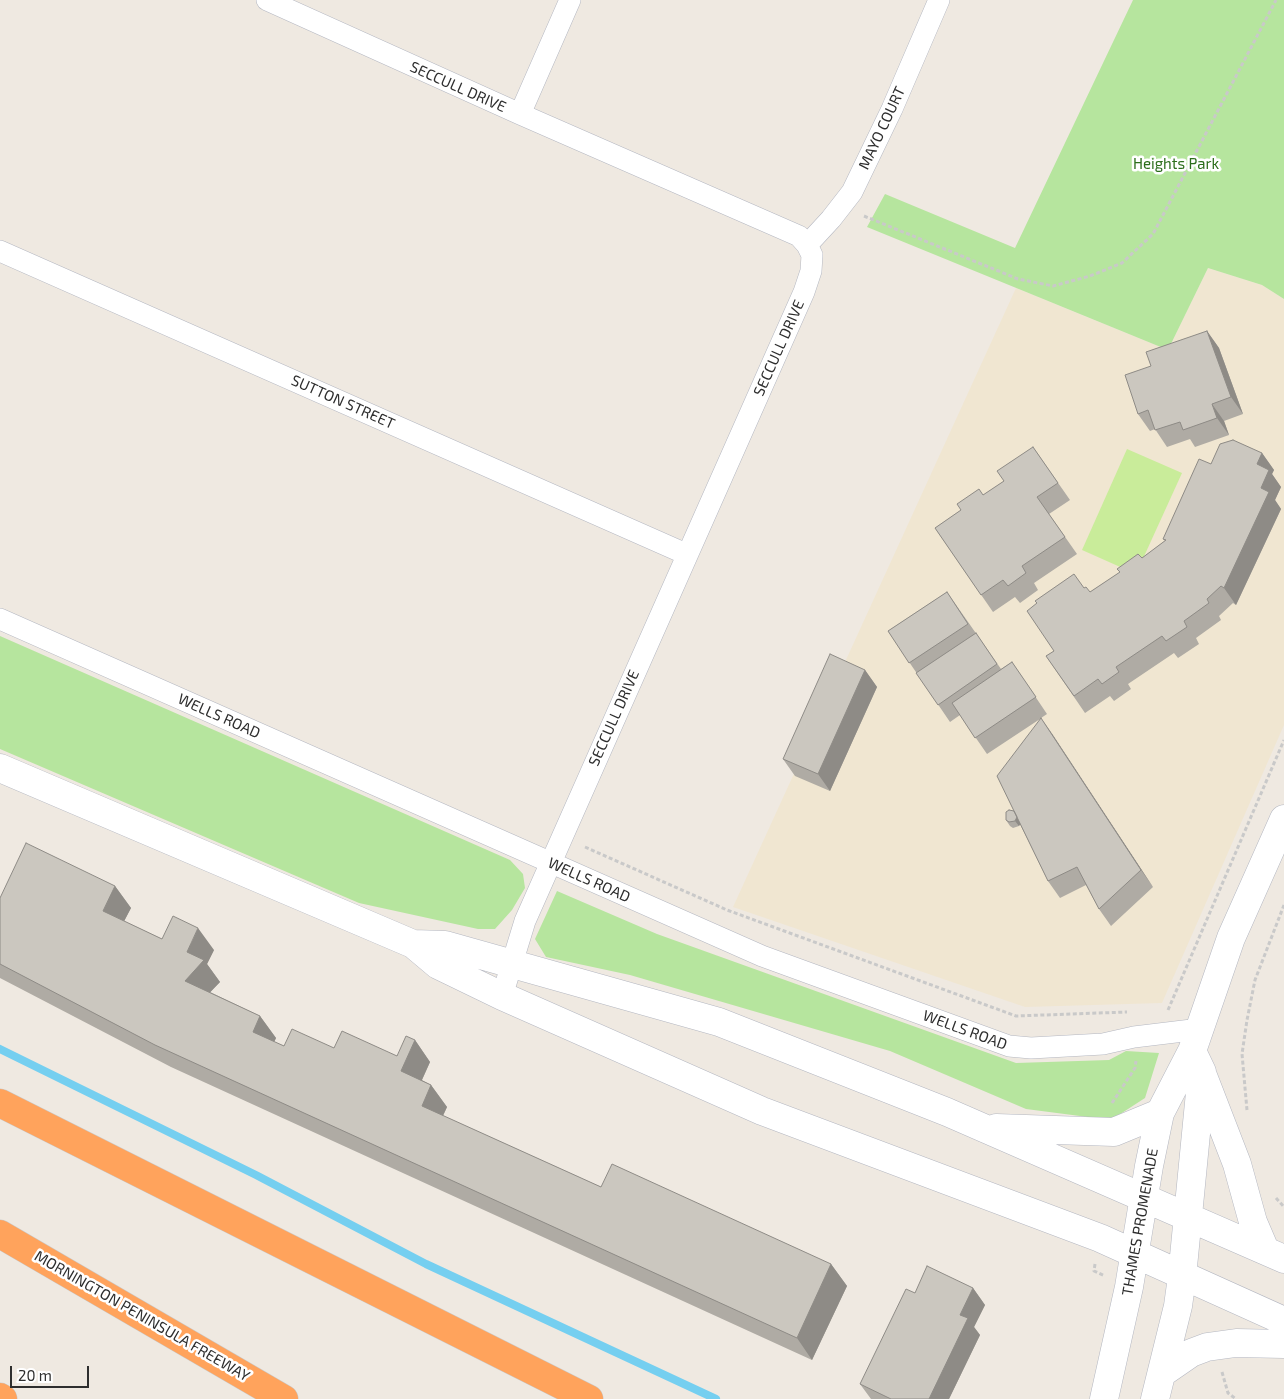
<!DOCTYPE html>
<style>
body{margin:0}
#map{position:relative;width:1284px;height:1399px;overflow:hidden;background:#efe9e1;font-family:"Exo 2",sans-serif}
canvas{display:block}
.scale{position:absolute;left:10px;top:1366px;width:79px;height:22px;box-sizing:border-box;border:2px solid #2e2e2e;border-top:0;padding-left:6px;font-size:15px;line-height:18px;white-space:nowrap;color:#2e2e2e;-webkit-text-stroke:4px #fff;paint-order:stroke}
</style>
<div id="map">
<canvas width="1284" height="1399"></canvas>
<div class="scale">20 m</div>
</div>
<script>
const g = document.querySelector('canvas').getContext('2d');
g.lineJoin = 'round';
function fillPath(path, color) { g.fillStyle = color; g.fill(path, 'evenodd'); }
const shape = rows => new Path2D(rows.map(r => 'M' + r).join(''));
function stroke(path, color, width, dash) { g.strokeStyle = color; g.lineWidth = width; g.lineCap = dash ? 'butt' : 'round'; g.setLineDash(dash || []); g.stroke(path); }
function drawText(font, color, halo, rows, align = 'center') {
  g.font = font + ' "Exo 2",sans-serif'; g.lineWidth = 5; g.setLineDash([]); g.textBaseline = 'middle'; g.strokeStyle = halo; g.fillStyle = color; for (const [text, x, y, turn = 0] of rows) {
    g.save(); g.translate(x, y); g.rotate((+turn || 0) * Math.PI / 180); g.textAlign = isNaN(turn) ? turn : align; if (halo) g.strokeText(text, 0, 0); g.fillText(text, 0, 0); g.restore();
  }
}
const education = shape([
 [1208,268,1262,285,1284,299,1284,725,1162,1003,1025,1007,733,907,1016,288,1168,350]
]);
const green = shape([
 [1133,0,1284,0,1284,299,1262,285,1208,268,1168,350,867,227,885,194,1015,248],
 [0,636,510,860,523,874,525,888,512,910,495,929,478,929,359,903,0,749],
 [557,891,657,934,1016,1063,1109,1060,1126,1051,1159,1053,1145,1098,1111,1120,1026,1109,890,1051,630,975,546,957,535,939]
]);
const pitch = shape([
 [1127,449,1182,473,1136,574,1082,550]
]);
const stream = shape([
 [0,1049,256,1175,426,1264,716,1399]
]);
const path = shape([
 [864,216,1018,279,1053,286,1090,276,1122,263,1153,234,1276,0],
 [585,847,727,910,1016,1016,1127,1012],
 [1168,1010,1284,740],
 [1112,1103,1135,1068,1136,1061],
 [1247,1110,1242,1054,1247,1020,1255,980,1284,905],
 [1276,1198,1284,1207],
 [1095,1264,1094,1271,1105,1276],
 [1222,1372,1228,1393,1236,1399]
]);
const minor = shape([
 [267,0,520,114,799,236,807,245,812,255,811,271,804,292,525,921,502,996],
 [520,114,570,0],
 [807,245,831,219,852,192,892,109,939,0],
 [0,251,686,554],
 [0,619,762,956,1009,1046,1031,1048,1103,1044,1134,1037,1200,1029]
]);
const secondary = shape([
 [0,768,413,944,438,965,502,996,762,1111,1100,1238,1284,1321],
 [413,944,445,945,719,1022,947,1112,1284,1259],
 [1203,1076,1237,1164,1253,1222,1265,1250],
 [996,1128,1114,1132,1160,1113],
 [1162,1373,1191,1353,1207,1347,1236,1343,1284,1344],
 [1104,1399,1129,1287,1149,1166,1160,1113,1192,1051,1231,938,1284,819],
 [1155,1399,1178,1306,1182,1277,1202,1072,1192,1051]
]);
const motorway = shape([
 [0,1103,589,1399],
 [0,1234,284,1399],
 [0,1397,3,1399]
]);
const wall = shape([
 [1207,331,1219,348,1243,414,1224,421,1229,435,1195,447,1190,439,1167,447,1155,429,1150,431,1138,414],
 [1033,447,1070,500,1049,514,1077,554,1034,583,1038,590,1020,603,1015,597,993,612,935,528,1004,481],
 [1262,453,1274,470,1272,474,1281,487,1275,500,1281,509,1236,605,1233,603,1219,616,1221,620,1196,638,1199,644,1178,658,1174,653,1128,684,1131,689,1114,701,1110,696,1085,713,1046,656,1054,651,1084,588,1090,592,1142,558,1165,541,1163,539,1211,464],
 [947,592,1001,669,1012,662,1047,714,1041,718,1153,887,1111,926,1099,909,1086,885,1060,898,1048,881,1020,824,1019,826,1013,828,1010,826,1006,820,1014,811,1040,719,987,754,960,715,950,722,888,631],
 [865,670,877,687,830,791,795,776,783,759],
 [115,886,131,908,124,921,162,939,214,950,207,964,220,982,210,992,260,1016,276,1038,274,1042,284,1046,334,1048,397,1056,415,1040,430,1062,422,1080,431,1085,447,1107,443,1116,601,1187,831,1264,847,1286,812,1360,171,1067,0,978,0,898],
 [973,1288,985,1305,974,1327,980,1335,949,1399,871,1399,860,1384,915,1293]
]);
const shadedWall = shape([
 [1207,331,1219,348,1243,414,1231,397],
 [1212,404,1224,421,1229,435,1217,418],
 [1262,453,1274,470,1272,474,1281,487,1275,500,1281,509,1236,605,1224,588,1261,488,1257,464],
 [865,670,877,687,830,791,818,774],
 [1041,718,1053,735,1153,887,1141,870],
 [1017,817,1021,823,1019,826,1015,821],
 [115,886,131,908,118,933,103,911],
 [198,928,214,950,207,964,220,982,200,1003,185,981,187,952],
 [260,1016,276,1038,268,1055,253,1032],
 [415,1040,430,1062,416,1093,401,1071],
 [431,1085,447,1107,437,1128,422,1106],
 [831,1264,847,1286,812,1360,797,1338],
 [973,1288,985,1305,974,1327,980,1335,949,1399,929,1399,960,1315]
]);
const building = shape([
 [1207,331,1231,397,1212,404,1217,418,1183,430,1180,422,1155,430,1148,410,1138,414,1125,375,1151,366,1146,352,1207,331],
 [1233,440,1262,453,1257,464,1269,470,1261,488,1269,492,1224,588,1221,586,1207,599,1209,603,1184,621,1187,627,1166,641,1162,636,1116,667,1119,672,1102,684,1098,679,1074,696,1046,656,1054,651,1027,611,1037,603,1035,601,1074,574,1084,588,1086,587,1090,592,1120,572,1117,569,1138,554,1142,558,1166,540,1163,539,1199,459,1211,464,1220,444,1233,440],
 [1033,447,1058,483,1037,497,1065,537,1022,566,1026,573,1008,586,1003,580,981,595,935,528,961,510,957,504,979,489,983,495,1004,481,997,471,1033,447],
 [947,592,968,624,909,663,888,631,947,592],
 [976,633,997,664,938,705,916,673,976,633],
 [830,654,865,670,818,774,783,759,830,654],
 [1012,662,1036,697,975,738,952,703,1012,662],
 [1041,718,1141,870,1099,909,1077,867,1048,881,997,776,1041,718],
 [1009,810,1014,811,1017,817,1015,821,1009,822,1006,820,1006,812,1009,810],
 [26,843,115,886,103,911,162,939,173,916,198,928,187,952,204,960,185,981,260,1016,253,1032,284,1046,292,1029,334,1048,342,1031,397,1056,406,1036,415,1040,401,1071,431,1085,422,1106,601,1187,612,1164,831,1264,797,1338,155,1045,0,964,0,898,26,843],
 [927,1266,973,1288,960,1315,968,1318,929,1399,891,1399,860,1384,906,1289,915,1293,927,1266]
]);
const streetNames = [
 ["SECCULL DRIVE",458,87,24],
 ["MAYO COURT",882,128,-65],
 ["SECCULL DRIVE",779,348,-66],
 ["SUTTON STREET",343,402,24],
 ["WELLS ROAD",219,716,24],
 ["SECCULL DRIVE",614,718,-66],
 ["WELLS ROAD",589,880,24],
 ["WELLS ROAD",965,1030,20],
 ["THAMES PROMENADE",1140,1222,-80],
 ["MORNINGTON PENINSULA FREEWAY",142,1316,30]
];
const parkNames = [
 ["Heights Park",1176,164]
];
fillPath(education, '#f0e6d1');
fillPath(green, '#b6e59e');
fillPath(pitch, '#c9ec9a');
stroke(stream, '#75cff0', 8);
stroke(minor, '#b4b7c1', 22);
stroke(secondary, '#b4b7c1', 29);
stroke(motorway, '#c9c9c9', 29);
stroke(path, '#c9c9c9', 3, [4, 2.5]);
stroke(minor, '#fff', 21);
stroke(secondary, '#fff', 28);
stroke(motorway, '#ffa35c', 28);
fillPath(wall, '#afaba4');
fillPath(shadedWall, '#8e8b86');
fillPath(building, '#cbc7bf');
stroke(building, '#8e8b86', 1);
drawText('15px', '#2e2e2e', '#fff', streetNames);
drawText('15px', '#2c6e1b', '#fff', parkNames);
</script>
